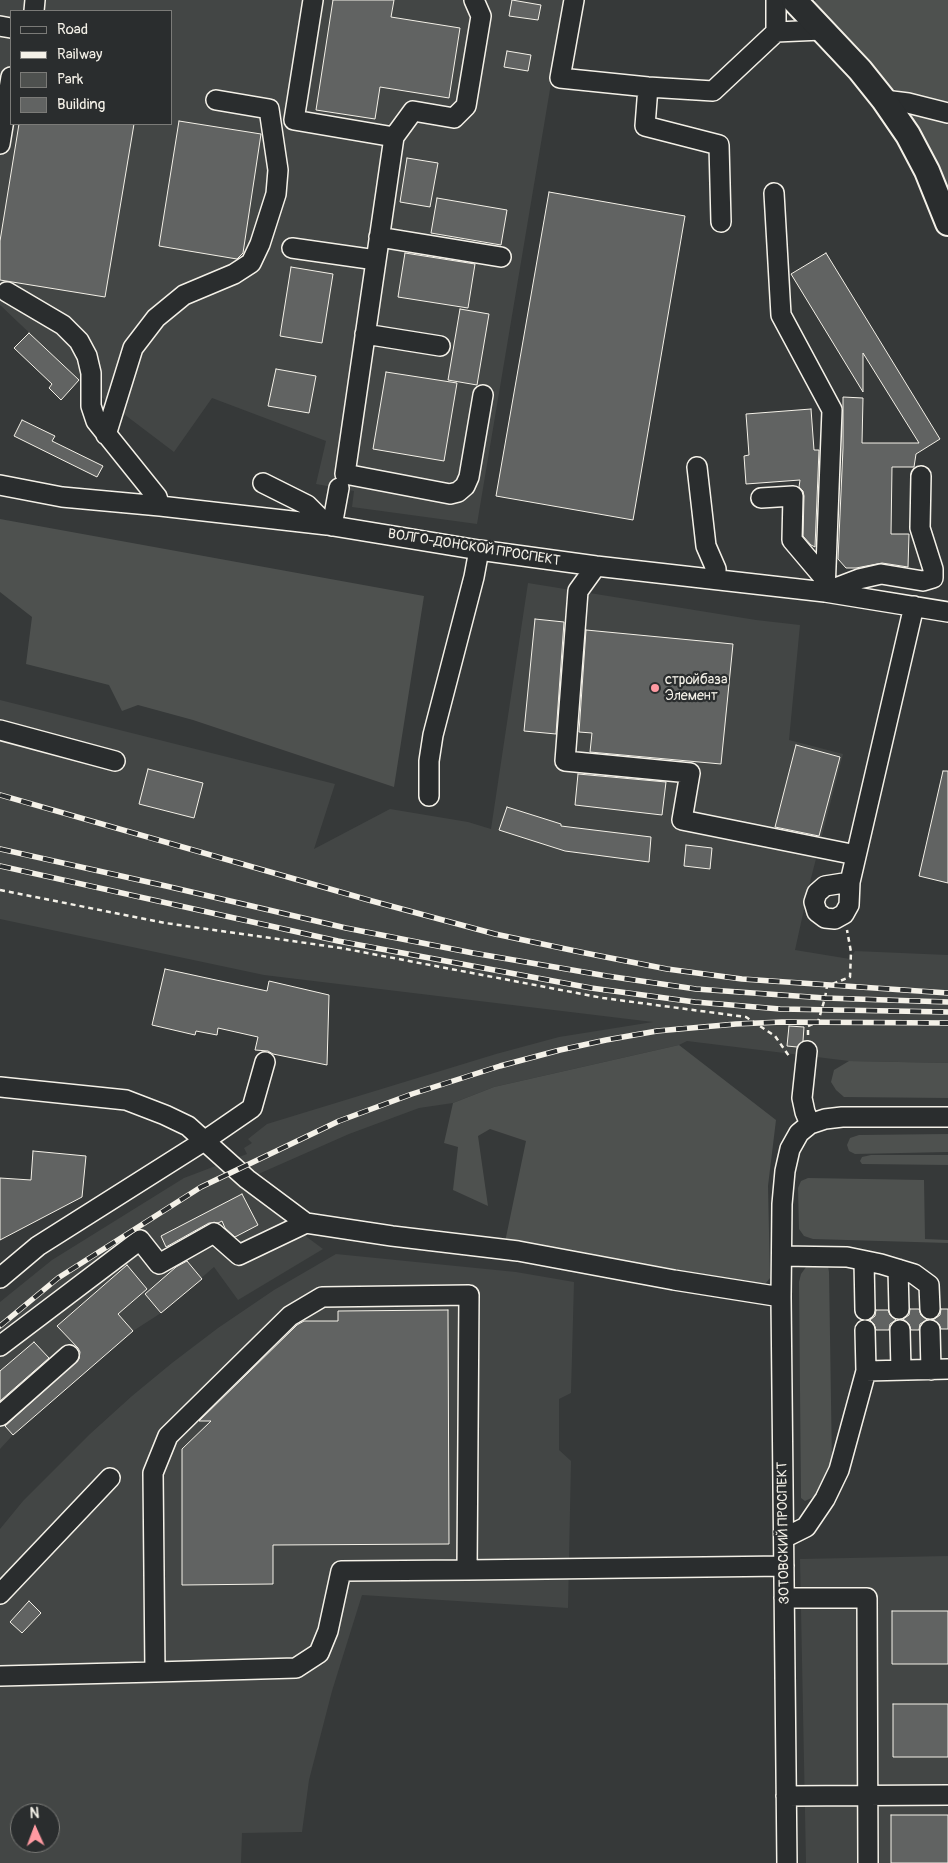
<!DOCTYPE html>
<meta charset="utf-8">
<style>
body{margin:0}
#map{position:relative;width:948px;height:1863px;overflow:hidden;background:#363939;font-family:Pangolin,sans-serif}
canvas{display:block}
.legend{position:absolute;left:10px;top:10px;width:162px;height:115px;box-sizing:border-box;background:#2a2d2e;border:1px solid #7b7b78;margin:0;padding:6px 9px;list-style:none;font-size:15px;color:#f4f1e8}
.legend li{display:flex;align-items:center;gap:10px;height:25px}
.legend b{width:25px;border:1px solid #7b7b78}
.north{position:absolute;left:10px;top:1803px;width:50px;height:50px;box-sizing:border-box;background:#2a2d2e;border:1px solid #7b7b78;border-radius:50%;rotate:358deg;font-size:14px;font-weight:700;line-height:20px;text-align:center;color:#f4f1e8}
.north::after{content:'';display:block;margin:auto;width:18px;height:22px;background:#ff9aa2;clip-path:polygon(50% 0,100% 100%,50% 72%,0 100%)}
</style>
<div id="map">
<canvas width="948" height="1863"></canvas>
<ul class="legend">
<li><b style="height:6px;background:#2a2d2e"></b>Road</li>
<li><b style="height:6px;background:#f4f1e8"></b>Railway</li>
<li><b style="height:14px;background:#4e514f"></b>Park</li>
<li><b style="height:14px;background:#616362"></b>Building</li>
</ul>
<div class="north">N</div>
</div>
<script>
const g = document.querySelector('canvas').getContext('2d');
g.lineJoin = 'round';
function fillPath(path, color) { g.fillStyle = color; g.fill(path, 'evenodd'); }
const shape = rows => new Path2D(rows.map(r => 'M' + r).join(''));
function stroke(path, color, width, dash) { g.strokeStyle = color; g.lineWidth = width; g.lineCap = dash ? 'butt' : 'round'; g.setLineDash(dash || []); g.stroke(path); }
function drawText(font, color, halo, rows, align = 'center') {
  g.font = font + ' Pangolin,sans-serif'; g.lineWidth = 4.5; g.setLineDash([]); g.textBaseline = 'middle'; g.strokeStyle = halo; g.fillStyle = color; for (const [text, x, y, turn = 0] of rows) {
    g.save(); g.translate(x, y); g.rotate((+turn || 0) * Math.PI / 180); g.textAlign = isNaN(turn) ? turn : align; if (halo) g.strokeText(text, 0, 0); g.fillText(text, 0, 0); g.restore();
  }
}
const built = shape([
 [0,0,565,0,477,524,352,507,354,491,316,484,326,441,212,398,174,452,79,380,0,305],
 [11,11,171,11,171,124,11,124],
 [528,583,756,620,800,625,789,740,843,754,810,882,795,950,850,959,855,951,948,955,948,1063,849,1061,687,1041,679,1045,494,1087,453,1103,419,1108,349,1134,238,1183,264,1205,323,1249,238,1300,214,1267,161,1313,133,1331,13,1435,0,1449,0,1302,52,1260,184,1178,247,1154,244,1148,252,1143,248,1139,267,1124,496,1054,559,1037,653,1022,264,975,0,919,0,700,335,784,314,849,390,809,468,822,491,829],
 [336,1254,516,1272,574,1282,571,1393,559,1399,559,1450,571,1461,568,1608,362,1595,332,1691,309,1780,302,1832,242,1833,241,1863,0,1863,0,1529,23,1501,90,1434,132,1396,172,1363,218,1328,274,1290],
 [20,1813,50,1813,50,1843,20,1843],
 [948,1556,948,1863,806,1863,800,1559]
]);
const green = shape([
 [816,0,948,0,948,105,889,88,812,4],
 [911,114,948,122,948,192,908,115],
 [0,519,424,596,394,787,193,720,138,705,122,711,109,685,26,664,32,617,0,592],
 [679,1045,776,1120,768,1186,770,1278,761,1289,505,1242,526,1141,490,1129,478,1136,488,1206,453,1190,458,1147,444,1143,453,1103,494,1087],
 [849,1061,948,1063,948,1098,844,1097,836,1090,831,1082,834,1070],
 [948,1134,948,1152,855,1154,849,1151,847,1145,850,1138,859,1135],
 [871,1155,948,1155,948,1165,862,1164,860,1161,862,1157],
 [808,1178,924,1180,925,1239,948,1240,948,1243,813,1239,804,1236,799,1229,798,1188,801,1181],
 [824,1262,828,1266,829,1272,832,1465,818,1495,805,1501,801,1498,799,1282,801,1274,806,1267,811,1263]
]);
const building = shape([
 [333,0,394,0,391,17,460,28,449,98,380,87,375,119,316,110,333,0],
 [512,0,541,5,538,20,509,16,512,0],
 [507,51,531,55,528,71,504,67,507,51],
 [179,121,261,134,243,253,237,259,159,246,179,121],
 [19,124,134,124,105,297,0,280,0,241,19,124],
 [407,158,438,163,430,207,400,202,407,158],
 [549,192,685,216,633,520,496,496,549,192],
 [437,198,507,210,501,245,431,233,437,198],
 [405,253,475,264,468,308,398,297,405,253],
 [826,253,940,439,916,454,914,467,892,467,891,534,909,534,908,567,882,563,856,568,846,568,838,559,843,448,843,397,863,398,862,443,919,443,863,353,863,392,791,274,826,253],
 [291,267,333,274,322,343,280,336,291,267],
 [460,309,489,314,477,385,448,380,460,309],
 [29,333,79,380,61,400,49,388,52,384,14,348,29,333],
 [276,369,316,376,309,413,268,406,276,369],
 [386,372,457,383,444,461,373,449,386,372],
 [811,409,814,450,819,450,815,547,811,545,803,536,804,496,803,491,799,487,800,480,746,484,744,456,749,455,746,414,811,409],
 [22,420,55,436,52,441,103,466,97,477,14,436,22,420],
 [535,619,564,622,556,734,524,731,535,619],
 [586,630,733,644,721,764,590,752,592,733,579,732,586,630],
 [796,745,840,757,819,836,775,827,796,745],
 [148,769,203,783,194,818,139,804,148,769],
 [943,771,948,771,948,883,919,876,943,771],
 [578,774,666,782,662,815,575,805,578,774],
 [507,807,561,824,561,826,651,837,649,862,565,851,499,830,507,807],
 [686,845,712,848,710,869,684,866,686,845],
 [165,969,267,991,269,981,329,995,327,1065,273,1054,268,1051,255,1050,258,1037,218,1028,217,1035,196,1031,195,1035,152,1025,165,969],
 [789,1026,804,1027,803,1041,797,1047,787,1046,789,1026],
 [33,1151,86,1156,82,1197,0,1240,0,1178,31,1180,33,1151],
 [242,1194,258,1225,235,1237,225,1228,222,1221,218,1223,209,1223,166,1247,161,1236,242,1194],
 [187,1261,202,1279,161,1313,145,1294,176,1267,187,1261],
 [127,1265,147,1289,118,1314,133,1331,13,1435,5,1426,79,1359,80,1352,78,1348,57,1326,127,1265],
 [910,1309,919,1309,921,1315,927,1320,920,1324,919,1330,911,1330,909,1324,903,1319,909,1315,910,1309],
 [941,1309,948,1309,948,1329,941,1329,939,1324,933,1320,940,1315,941,1309],
 [448,1310,449,1544,273,1545,273,1584,182,1585,182,1449,211,1421,199,1421,297,1325,304,1321,338,1321,338,1311,448,1310],
 [876,1310,888,1310,890,1315,896,1320,890,1324,889,1330,876,1330,874,1324,870,1320,875,1316,876,1310],
 [34,1342,49,1358,0,1401,0,1371,34,1342],
 [29,1601,41,1613,22,1633,10,1622,29,1601],
 [892,1611,948,1611,948,1664,892,1664,892,1611],
 [893,1704,948,1704,948,1757,893,1757,893,1704],
 [891,1815,948,1815,948,1863,891,1863,891,1815]
]);
const path = shape([
 [0,890,165,923,341,948,603,998,746,1017,775,1036,789,1056],
 [808,1035,808,1026,818,1022,825,998,827,986,850,977,851,952,847,930]
]);
const minor = shape([
 [313,0,294,120,394,137,345,474,450,494,458,492,465,486,469,477,483,395],
 [574,0,560,78,648,87,713,91,776,32],
 [776,0,776,32,822,30],
 [34,11,35,0],
 [0,26,11,28],
 [648,87,645,126,719,145,721,222],
 [884,100,908,103,948,113],
 [394,137,413,111,454,118,466,106,481,16,474,0],
 [0,144,11,77],
 [774,193,781,315,832,410,825,592,859,579,881,574,923,581,933,578,933,569,920,528,921,476],
 [379,237,501,257],
 [292,248,376,260],
 [7,292,63,325,79,341,87,356,91,373,91,406,96,421,157,497,160,506],
 [365,334,440,346],
 [106,435,133,348,156,318,184,295,234,274,251,263,260,244,276,194,278,170,269,109,216,100],
 [697,467,706,546,716,569,716,579],
 [263,483,307,505,327,525],
 [0,485,62,497,160,506,327,525,479,550,596,566,825,592,948,612],
 [761,498,793,496,792,540,825,579],
 [332,526,339,488],
 [596,566,578,591,565,761,690,773,682,820,856,855],
 [0,730,115,761],
 [429,796,429,761,433,735,474,577,479,550],
 [850,882,825,886,817,893,814,902,817,912,825,918,835,919,844,914,849,905,850,882,914,606],
 [807,1051,802,1098,805,1112,810,1124],
 [0,1087,126,1100,165,1115,188,1126,247,1179,306,1223,392,1236,518,1251,674,1280,781,1297],
 [782,1256,847,1257,881,1264,914,1274,929,1285,930,1309],
 [864,1261,865,1310],
 [898,1269,899,1309],
 [0,1278,38,1246,204,1141,252,1108,265,1062],
 [900,1330,901,1370],
 [930,1330,931,1370],
 [0,1346,140,1240,159,1264,214,1233,239,1255,306,1223],
 [866,1371,948,1369],
 [0,1416,69,1355],
 [784,1538,806,1527,825,1499,839,1470,866,1371,865,1330],
 [467,1570,341,1571,328,1631,319,1653,296,1668,155,1672,153,1473,168,1436,290,1316,322,1297,469,1295,467,1570,784,1566],
 [0,1594,110,1478],
 [784,1598,867,1598,868,1863],
 [0,1676,155,1672],
 [786,1796,948,1795],
 [787,1863,781,1297,782,1204,785,1171,790,1149,799,1133,810,1124,825,1119,842,1117,948,1117]
]);
const major = shape([
 [794,0,860,70,884,100,908,135,927,171,948,223]
]);
const rail = shape([
 [0,795,372,901,495,934,585,953,667,969,742,979,948,993],
 [0,849,166,886,346,928,473,953,607,976,696,989,825,998,948,1002],
 [0,866,338,941,591,988,695,1002,780,1009,948,1012],
 [0,1326,58,1278,201,1187,339,1121,412,1094,500,1066,560,1050,606,1040,657,1031,736,1024,782,1022,948,1023]
]);
const markers = [
 [655,688,5,"#ff9aa2"]
];
const streetNames = [
 ["ВОЛГО-ДОНСКОЙ ПРОСПЕКТ",474,548,9],
 ["ЗОТОВСКИЙ ПРОСПЕКТ",784,1533,-91]
];
const poiNames = [
 ["стройбаза",665,680],
 ["Элемент",665,696]
];
fillPath(built, '#434645');
fillPath(green, '#4e514f');
fillPath(building, '#616362');
stroke(building, '#f4f1e8', 1);
stroke(minor, '#f4f1e8', 22);
stroke(major, '#f4f1e8', 28);
stroke(path, '#f4f1e8', 2.5, [5, 4]);
stroke(minor, '#2a2d2e', 19);
stroke(major, '#2a2d2e', 24);
stroke(rail, '#f4f1e8', 5.5);
stroke(rail, '#2a2d2e', 4, [11]);
for (const [x, y, r, color] of markers) { const dot = new Path2D(); dot.arc(x, y, r, 0, 2 * Math.PI); g.fillStyle = color; g.fill(dot); stroke(dot, '#2a2d2e', 2); }
drawText('14px', '#f4f1e8', '#2a2d2e', streetNames);
drawText('14px', '#f4f1e8', '#2a2d2e', poiNames, 'left');
</script>
